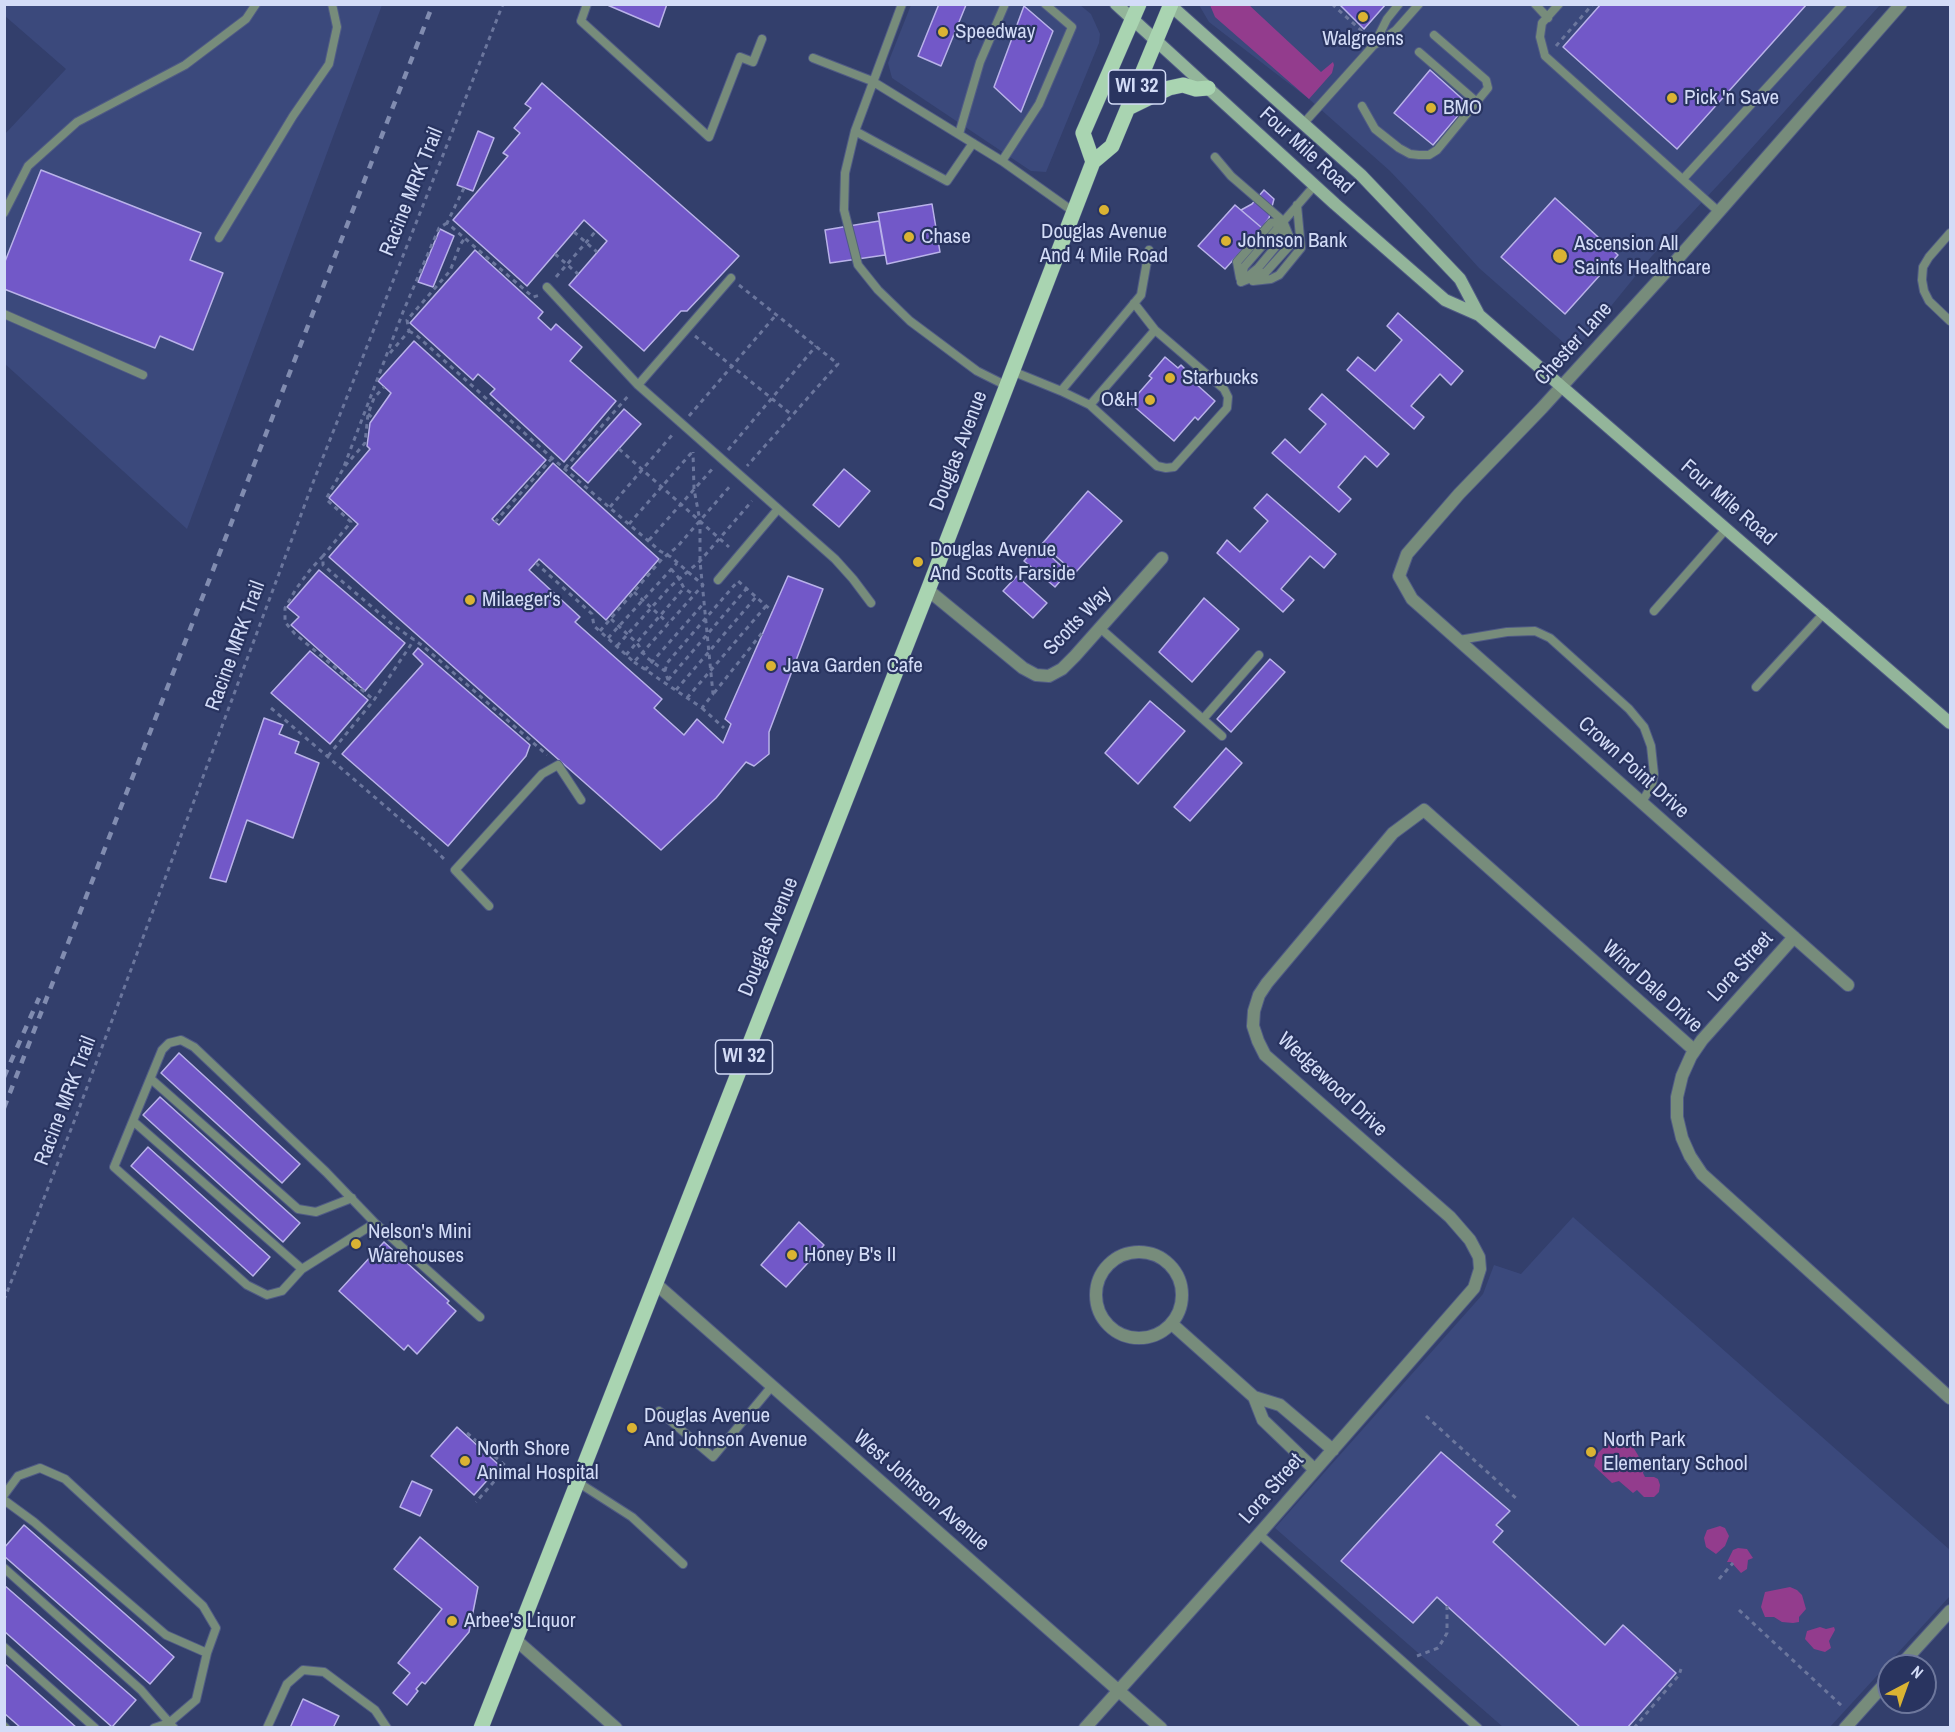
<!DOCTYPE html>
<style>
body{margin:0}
#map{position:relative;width:1955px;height:1732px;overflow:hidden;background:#333f6c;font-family:"Archivo Narrow",sans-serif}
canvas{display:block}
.frame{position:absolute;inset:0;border:6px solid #d3dcf7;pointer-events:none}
.north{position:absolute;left:1877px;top:1654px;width:60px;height:60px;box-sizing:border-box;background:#293460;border:2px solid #6d779c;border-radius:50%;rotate:41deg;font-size:16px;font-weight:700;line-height:24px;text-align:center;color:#d3dcf7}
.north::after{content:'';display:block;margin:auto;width:21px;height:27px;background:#dab333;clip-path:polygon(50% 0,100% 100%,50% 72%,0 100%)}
</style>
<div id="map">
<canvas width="1955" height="1732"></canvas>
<div class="frame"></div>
<div class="north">N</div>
</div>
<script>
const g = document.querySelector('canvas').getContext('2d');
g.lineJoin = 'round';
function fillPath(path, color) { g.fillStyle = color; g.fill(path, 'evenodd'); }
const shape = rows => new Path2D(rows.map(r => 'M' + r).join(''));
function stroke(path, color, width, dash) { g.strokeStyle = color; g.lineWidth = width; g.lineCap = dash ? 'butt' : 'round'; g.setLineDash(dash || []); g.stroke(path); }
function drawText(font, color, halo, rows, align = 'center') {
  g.font = font + ' "Archivo Narrow",sans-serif'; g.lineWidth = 4.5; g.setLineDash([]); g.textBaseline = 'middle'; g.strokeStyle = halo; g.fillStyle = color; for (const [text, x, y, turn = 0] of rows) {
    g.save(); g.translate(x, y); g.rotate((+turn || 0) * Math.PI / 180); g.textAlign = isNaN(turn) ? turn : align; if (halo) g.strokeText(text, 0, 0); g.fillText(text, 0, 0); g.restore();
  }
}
const built = shape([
 [5,5,382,5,187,529,5,364,4,135,66,69,5,16],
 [911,5,1080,5,1091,14,1100,34,1099,43,1046,172,1031,171,892,78,888,63],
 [1199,5,1880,5,1732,170,1651,257,1581,343,1572,350,1479,268,1427,210,1390,171,1309,99,1209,22],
 [1573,1217,1950,1550,1950,1596,1830,1727,1503,1727,1275,1528,1483,1294,1494,1265,1521,1274]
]);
const green = shape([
 [1210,5,1249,5,1321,72,1333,62,1334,65,1332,73,1309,99,1215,17],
 [1616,1441,1633,1447,1644,1465,1643,1473,1645,1477,1654,1477,1658,1479,1660,1485,1659,1492,1654,1497,1644,1497,1637,1490,1633,1493,1619,1481,1612,1483,1594,1466,1597,1454,1608,1443],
 [1720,1526,1725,1528,1729,1536,1725,1546,1716,1554,1706,1547,1704,1538,1707,1530],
 [1738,1548,1747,1549,1753,1558,1748,1560,1747,1569,1741,1573,1731,1562,1727,1562,1733,1550],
 [1790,1587,1797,1590,1802,1595,1806,1609,1799,1617,1799,1622,1793,1623,1782,1622,1774,1617,1765,1617,1761,1607,1765,1592],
 [1820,1627,1826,1629,1834,1627,1835,1630,1829,1641,1831,1648,1825,1652,1814,1649,1805,1639,1807,1631]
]);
const building = shape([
 [605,4,667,4,659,27,605,4],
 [939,4,966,5,941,66,918,56,939,4],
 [1339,4,1386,4,1364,29,1339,4],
 [1601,4,1807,4,1677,149,1563,47,1601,4],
 [1024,6,1053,31,1021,112,994,87,1024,6],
 [1430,70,1468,104,1433,145,1394,113,1430,70],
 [542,83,739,256,687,311,681,311,644,351,569,285,607,241,584,220,527,286,453,220,508,156,503,153,520,133,514,128,531,108,525,104,542,83],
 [478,131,494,138,473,191,457,185,478,131],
 [41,170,201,233,190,260,223,273,193,350,160,336,155,348,4,289,4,264,41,170],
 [1264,190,1274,199,1269,218,1262,228,1241,210,1252,204,1264,190],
 [1555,198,1618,255,1565,314,1501,257,1555,198],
 [932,204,940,252,887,264,878,213,932,204],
 [1235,205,1262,228,1225,269,1198,246,1235,205],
 [879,221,885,255,830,263,825,230,879,221],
 [440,229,454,236,433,287,418,282,440,229],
 [475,250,543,312,538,318,551,330,556,324,582,347,570,361,616,401,564,462,490,394,495,389,478,374,473,380,410,323,475,250],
 [1398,313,1463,371,1451,385,1440,374,1411,406,1424,417,1414,429,1347,370,1358,357,1375,371,1402,340,1387,326,1398,313],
 [414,341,546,460,492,519,499,525,553,463,659,559,606,620,539,559,529,570,580,617,575,622,662,699,654,708,684,735,697,719,723,743,731,724,725,719,788,576,823,589,769,732,769,754,754,766,746,762,716,798,661,850,329,557,358,524,329,498,370,449,367,446,370,423,391,393,378,381,414,341],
 [1165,357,1178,368,1181,365,1187,371,1185,374,1215,401,1198,420,1195,417,1174,441,1130,403,1152,378,1149,376,1165,357],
 [1322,394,1389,454,1377,467,1365,456,1338,487,1351,499,1339,512,1272,453,1285,439,1300,453,1326,424,1309,409,1322,394],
 [624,409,641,424,588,483,571,468,624,409],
 [844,469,870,491,839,527,813,505,844,469],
 [1088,491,1122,521,1075,573,1042,544,1088,491],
 [1267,494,1336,554,1324,568,1310,556,1281,589,1294,600,1283,612,1217,553,1227,540,1240,552,1268,521,1254,508,1267,494],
 [1038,545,1068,572,1055,587,1024,561,1038,545],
 [319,570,405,643,365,691,291,625,299,617,287,607,319,570],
 [1017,576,1047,603,1033,618,1003,591,1017,576],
 [1204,598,1239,629,1192,682,1159,652,1204,598],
 [418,648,530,745,526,756,448,846,342,754,423,664,413,654,418,648],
 [310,651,368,700,330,744,271,693,310,651],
 [1270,659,1285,672,1231,732,1217,719,1270,659],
 [1150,701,1185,731,1138,784,1105,753,1150,701],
 [264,718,283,725,279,734,299,742,295,753,319,763,293,838,247,820,226,882,210,878,264,718],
 [1226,748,1242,763,1190,821,1174,807,1226,748],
 [179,1053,300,1164,282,1183,161,1073,179,1053],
 [160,1097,300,1223,283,1242,143,1115,160,1097],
 [148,1147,270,1257,253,1276,131,1166,148,1147],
 [799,1222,824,1245,786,1287,761,1265,799,1222],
 [384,1242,449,1301,447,1303,456,1311,417,1354,408,1345,404,1350,339,1291,384,1242],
 [457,1427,500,1466,474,1495,431,1456,457,1427],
 [1441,1452,1510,1511,1496,1525,1503,1531,1493,1542,1605,1645,1623,1625,1676,1673,1627,1728,1581,1728,1437,1597,1413,1623,1341,1561,1441,1452],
 [412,1481,432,1490,420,1516,400,1507,412,1481],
 [24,1525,174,1657,150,1684,4,1556,4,1548,24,1525],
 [420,1537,478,1587,469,1632,425,1684,422,1682,416,1689,418,1691,407,1705,393,1693,410,1673,398,1663,442,1609,394,1569,420,1537],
 [4,1585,136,1700,112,1727,4,1631,4,1585],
 [4,1663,77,1728,21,1728,4,1713,4,1663],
 [303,1699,339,1716,333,1728,290,1728,303,1699]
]);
const path = shape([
 [1332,4,1365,34,1366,33],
 [1556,46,1593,4],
 [464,188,447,223,533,297,540,295],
 [447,223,439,228,403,312,343,469,326,499,351,522,323,556,323,565,393,625,423,646,547,755],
 [574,232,597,252],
 [555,254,578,274],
 [556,277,596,231],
 [739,285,838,364,747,466],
 [409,331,416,335,552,458,660,551,671,557,703,585,634,662,594,626,592,614,536,563],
 [695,336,792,415],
 [390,353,409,331,407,320,450,271,460,245,465,238],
 [368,414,373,418],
 [689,416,776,315],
 [619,449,729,547],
 [728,450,816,346],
 [345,466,365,443,368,414,374,398,384,387],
 [565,468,629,395],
 [610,507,673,434],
 [495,522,552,458],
 [629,524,693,451],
 [649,540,714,467],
 [323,556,310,570,296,589,285,608,285,622,295,634,374,700],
 [671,569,678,577,684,588,694,595],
 [634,592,668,623],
 [611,619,637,643,646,657,665,671,668,680],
 [600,631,662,559,677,547,731,485],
 [608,638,677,563],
 [617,646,670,587,700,561,752,501],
 [626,655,684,588],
 [634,662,702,708,713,694,700,561,700,521,694,489,693,452],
 [645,670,704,603],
 [665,671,667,663,738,581,772,611],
 [668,680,747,588],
 [676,690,756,597],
 [714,693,762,633],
 [687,698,766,606],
 [271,708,428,843,446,861],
 [702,708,724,728],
 [328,756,374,700,414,640],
 [4,1300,77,1114,314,480,503,4],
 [1426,1416,1519,1501],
 [467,1433,507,1467,476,1502],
 [1719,1579,1733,1563],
 [1739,1610,1843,1707],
 [1417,1656,1438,1648,1443,1640,1447,1633,1447,1606],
 [1634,1728,1679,1675,1681,1669]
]);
const lane = shape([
 [587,4,581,21,709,137,740,57,753,62,762,39],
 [902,4,855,131,947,181,973,143],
 [1535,4,1548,18],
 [1559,4,1542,23,1540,37,1545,56,1719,212],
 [1375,43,1387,19,1399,4],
 [1419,52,1478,103],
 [813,58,872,81,1002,161,1074,212],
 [1362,106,1375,129,1399,148,1410,154,1419,155,1429,155,1437,150,1488,88,1486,80,1434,35],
 [1303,124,1373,46,1396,30,1419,4],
 [855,131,845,173,844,210,858,265,878,290,910,321,977,371,1007,386],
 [959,134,980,62,1005,4],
 [1215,157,1231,176,1283,221,1292,243,1266,272,1241,282],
 [1002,161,1039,104,1072,27,1045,4],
 [1683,179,1843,4],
 [4,213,28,166,77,122,185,65,246,19,256,4],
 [1950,233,1929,257,1923,267,1922,280,1924,291,1929,301,1950,321],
 [219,238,293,116,329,64,337,27,332,4],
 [1248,276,1258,268,1283,238,1283,228],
 [1240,278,1237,262,1271,223,1283,221],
 [1253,281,1271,279,1279,275,1301,248,1297,205],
 [1241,282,1244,267,1315,185],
 [547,287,638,385,835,559,853,579,871,603],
 [4,314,143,375],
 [1012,371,1061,391,1141,295,1149,250],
 [638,385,731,278],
 [1061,391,1090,405,1155,330],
 [1090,405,1157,466,1166,468,1174,467,1227,408,1228,397,1224,389,1155,330,1134,303],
 [718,580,778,509],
 [1654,611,1727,528],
 [1100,628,1222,736],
 [1459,640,1507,632,1535,631,1550,638,1629,709,1644,727,1651,746,1654,774,1652,785,1642,802],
 [1756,687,1825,612],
 [1203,719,1259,655],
 [489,906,455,870,542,774,558,765,581,800],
 [151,1079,298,1209,316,1212,352,1198],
 [133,1121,302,1269],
 [375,1223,326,1172,194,1047,181,1040,169,1043,162,1050,114,1167,247,1285,267,1295,282,1291,302,1269,375,1223,480,1317],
 [659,1411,713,1457,772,1386],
 [579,1483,632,1517,683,1564],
 [4,1495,18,1476,40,1468,65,1479,203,1606,216,1628,207,1653,196,1700,169,1723,154,1728],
 [4,1500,34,1522,166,1635,207,1653],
 [1259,1534,1478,1728],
 [4,1568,141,1690,174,1728],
 [4,1647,95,1728],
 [4,1726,6,1728],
 [267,1728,287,1684,303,1670,324,1672,375,1710,387,1728]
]);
const street = shape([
 [928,590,1023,668,1036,675,1049,676,1062,669,1075,656,1162,558],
 [1794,937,1702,1040,1691,1056,1682,1076,1677,1097,1677,1117,1682,1138,1690,1156,1702,1174,1950,1398],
 [1848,985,1412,599,1399,576,1407,554,1459,494,1542,408,1674,263,1901,4],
 '1096 1295a43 43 0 1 1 86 0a43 43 0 1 1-86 0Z',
 [656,1284,1161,1728],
 [1172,1324,1254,1397,1280,1405,1333,1450],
 [1254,1397,1263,1420,1315,1470],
 [517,1641,616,1728],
 [1900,1666,1950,1611],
 [1085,1728,1259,1534,1474,1288,1480,1269,1479,1257,1470,1240,1450,1217,1265,1055,1258,1041,1253,1026,1254,1011,1259,995,1267,983,1393,833,1424,810,1694,1050],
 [1845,1728,1889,1679]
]);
const secondary = shape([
 [1116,4,1335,204,1445,300,1479,315,1950,723],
 [1169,4,1361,175,1460,279,1479,315]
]);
const primary = shape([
 [1128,108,1169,88,1183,85,1196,89,1208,88],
 [1093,162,1083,133,1139,4],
 [481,1728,928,590,1093,162,1112,146,1171,4]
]);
const rail = shape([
 [4,1077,39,998],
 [4,1108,433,4]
]);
const markers = [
 [1363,17,6,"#dab333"],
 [943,32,6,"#dab333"],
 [1672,98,6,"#dab333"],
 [1431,108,6,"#dab333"],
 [1104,210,6,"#dab333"],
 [909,237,6,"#dab333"],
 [1226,241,6,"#dab333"],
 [1560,256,8,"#dab333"],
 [1170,378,6,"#dab333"],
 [1150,400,6,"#dab333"],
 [918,562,6,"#dab333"],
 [470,600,6,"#dab333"],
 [771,666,6,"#dab333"],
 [356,1244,6,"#dab333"],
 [792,1255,6,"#dab333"],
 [632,1428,6,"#dab333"],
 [1591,1452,6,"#dab333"],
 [465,1461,6,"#dab333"],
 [452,1621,6,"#dab333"]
];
const shields = [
 [1137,87,57],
 [744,1057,57]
];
const shieldNames = [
 ["WI 32",1137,87],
 ["WI 32",744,1057]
];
const poiNames = [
 ["Speedway",955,32],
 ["Walgreens",1363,39,"center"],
 ["Pick 'n Save",1684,98],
 ["BMO",1443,108],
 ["Douglas Avenue",1104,232,"center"],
 ["And 4 Mile Road",1104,256,"center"],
 ["Chase",921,237],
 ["Johnson Bank",1238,241],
 ["Ascension All",1574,244],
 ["Saints Healthcare",1574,268],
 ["Starbucks",1182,378],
 ["O&H",1138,400,"right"],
 ["Douglas Avenue",930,550],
 ["And Scotts Farside",930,574],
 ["Milaeger's",482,600],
 ["Java Garden Cafe",783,666],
 ["Nelson's Mini",368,1232],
 ["Warehouses",368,1256],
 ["Honey B's II",804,1255],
 ["Douglas Avenue",644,1416],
 ["And Johnson Avenue",644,1440],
 ["North Park",1603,1440],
 ["Elementary School",1603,1464],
 ["North Shore",477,1449],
 ["Animal Hospital",477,1473],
 ["Arbee's Liquor",464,1621]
];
const streetNames = [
 ["Four Mile Road",1306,151,42],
 ["Racine MRK Trail",412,192,-68],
 ["Chester Lane",1574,344,-48],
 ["Douglas Avenue",959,451,-69],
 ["Four Mile Road",1728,503,41],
 ["Scotts Way",1078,621,-46],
 ["Racine MRK Trail",236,646,-70],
 ["Crown Point Drive",1633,768,42],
 ["Douglas Avenue",769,937,-68],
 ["Lora Street",1741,967,-48],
 ["Wind Dale Drive",1652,987,42],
 ["Wedgewood Drive",1332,1085,43],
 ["Racine MRK Trail",66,1101,-69],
 ["Lora Street",1272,1489,-49],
 ["West Johnson Avenue",921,1491,41]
];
fillPath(built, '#3b497c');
fillPath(green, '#933c8d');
fillPath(building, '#7258c8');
stroke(building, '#b9b2e9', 1.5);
stroke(lane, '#505b85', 10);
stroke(street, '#505b85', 14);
stroke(secondary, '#505b85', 14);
stroke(primary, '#505b85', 16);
stroke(path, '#6b769d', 3, [4.5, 4.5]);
stroke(lane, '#778c7b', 8);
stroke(street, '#778c7b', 12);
stroke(secondary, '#93b59a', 12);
stroke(primary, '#a9d4b1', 15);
stroke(rail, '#818cb0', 4.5, [8, 8]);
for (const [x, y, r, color] of markers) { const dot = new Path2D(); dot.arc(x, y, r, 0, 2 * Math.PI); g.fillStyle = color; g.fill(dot); stroke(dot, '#293460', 2); }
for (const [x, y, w] of shields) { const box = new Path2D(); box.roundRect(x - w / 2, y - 17, w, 34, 4.5); g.fillStyle = '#293460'; g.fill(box); stroke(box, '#d3dcf7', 1.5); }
drawText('bold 20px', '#d3dcf7', null, shieldNames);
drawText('21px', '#d3dcf7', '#293460', poiNames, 'left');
drawText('21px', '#d3dcf7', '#293460', streetNames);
</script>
